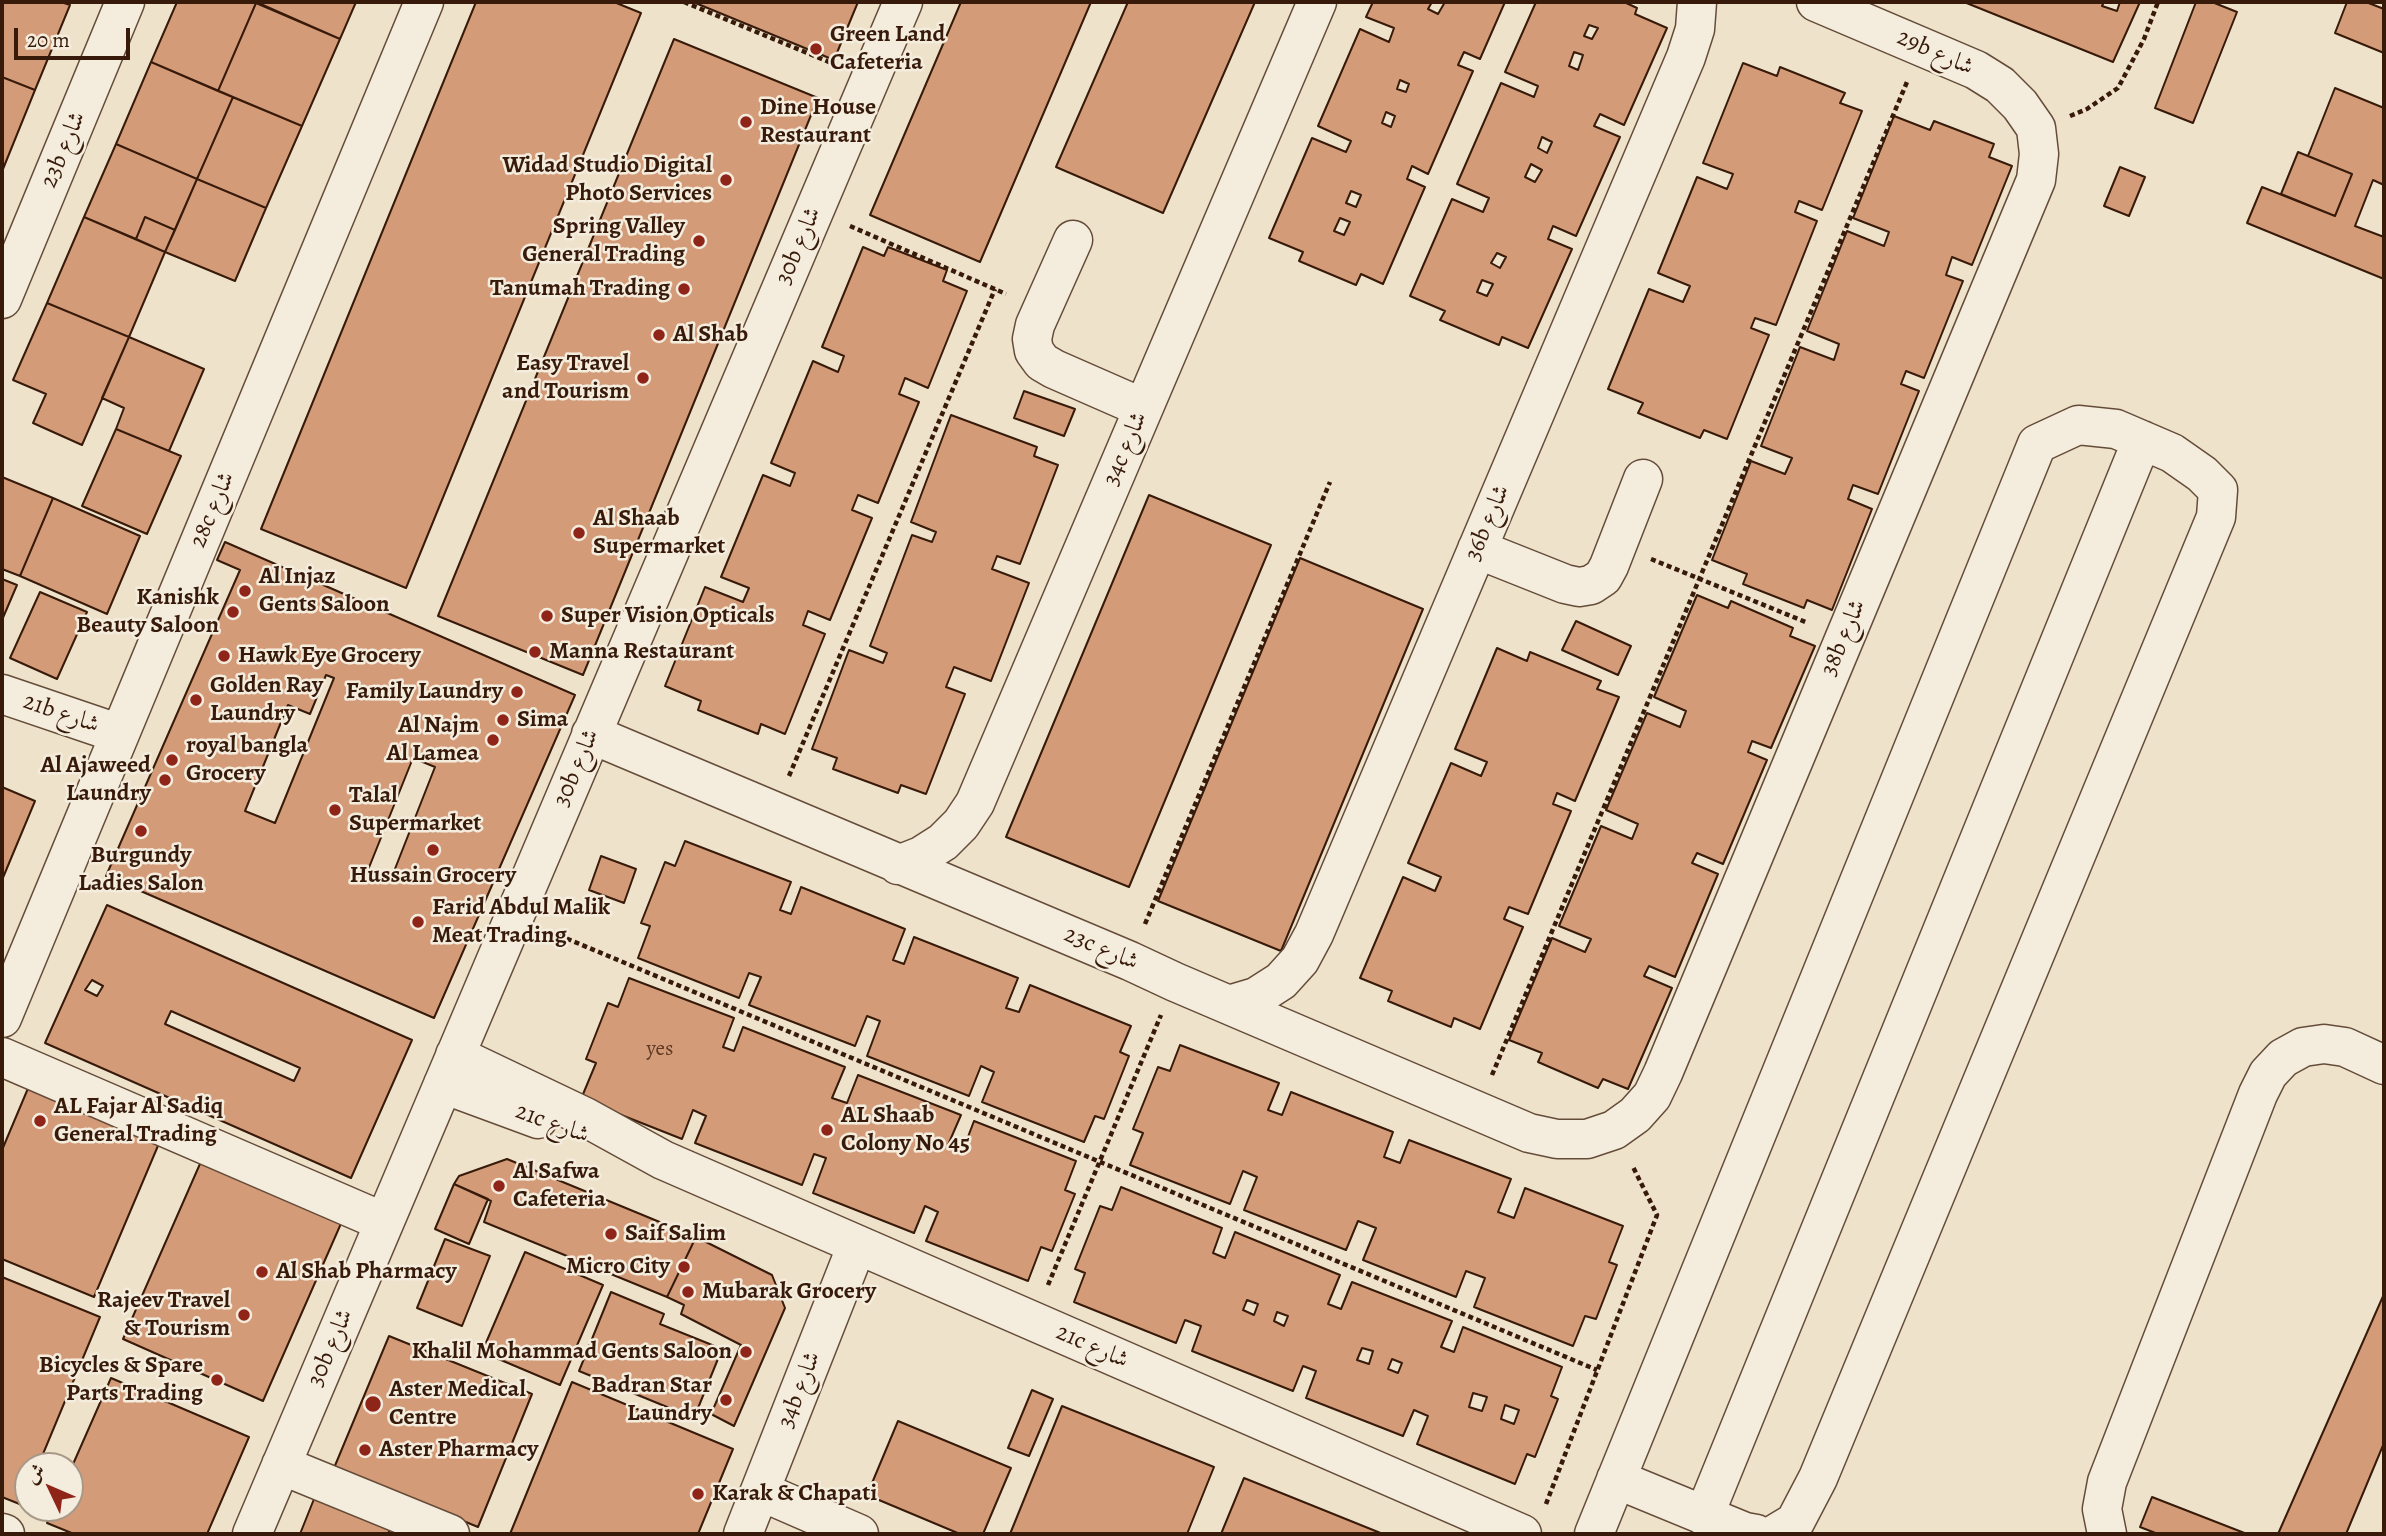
<!DOCTYPE html>
<meta charset="utf-8">
<style>
body{margin:0}
#map{position:relative;width:2386px;height:1536px;overflow:hidden;background:#eee2ca;font-family:Alegreya,Amiri,serif}
canvas{display:block}
.frame{position:absolute;inset:0;border:4px solid #371a09;pointer-events:none}
.north{position:absolute;left:14px;top:1452px;width:70px;height:70px;box-sizing:border-box;background:#f4ecdd;border:2px solid #a89888;border-radius:50%;rotate:314deg;font-size:19px;font-weight:700;line-height:28px;text-align:center;color:#371a09}
.north::after{content:'';display:block;margin:auto;width:24px;height:32px;background:#8f2418;clip-path:polygon(50% 0,100% 100%,50% 72%,0 100%)}
.scale{position:absolute;left:14px;top:28px;width:116px;height:32px;box-sizing:border-box;border:4px solid #371a09;border-top:0;padding-left:9px;font-size:21px;line-height:24px;white-space:nowrap;color:#371a09;-webkit-text-stroke:5px #f4ecdd;paint-order:stroke}
</style>
<div id="map">
<canvas width="2386" height="1536"></canvas>
<div class="frame"></div>
<div class="north">ش</div>
<div class="scale">20 m</div>
</div>
<script>
const g = document.querySelector('canvas').getContext('2d');
g.lineJoin = 'round';
function fillPath(path, color) { g.fillStyle = color; g.fill(path, 'evenodd'); }
const shape = rows => new Path2D(rows.map(r => 'M' + r).join(''));
function stroke(path, color, width, dash) { g.strokeStyle = color; g.lineWidth = width; g.lineCap = dash ? 'butt' : 'round'; g.setLineDash(dash || []); g.stroke(path); }
function drawText(font, color, halo, rows, align = 'center') {
  g.font = font + ' Alegreya,Amiri,serif'; g.lineWidth = 5; g.setLineDash([]); g.textBaseline = 'middle'; g.strokeStyle = halo; g.fillStyle = color; for (const [text, x, y, turn = 0] of rows) {
    g.save(); g.translate(x, y); g.rotate((+turn || 0) * Math.PI / 180); g.textAlign = isNaN(turn) ? turn : align; if (halo) g.strokeText(text, 0, 0); g.fillText(text, 0, 0); g.restore();
  }
}
const building = shape([
 [2,2,61,2,70,5,35,90,2,77,2,2],
 [177,2,256,3,218,91,151,62,177,2],
 [256,2,356,2,340,39,256,2],
 [476,2,614,2,641,13,406,588,261,529,476,2],
 [693,2,858,2,834,60,693,2],
 [961,2,1091,2,980,262,870,215,961,2],
 [1128,2,1255,2,1163,213,1056,167,1128,2],
 [1373,2,1432,2,1428,9,1438,14,1445,2,1505,2,1480,59,1464,52,1458,65,1473,71,1428,174,1412,166,1407,179,1425,187,1383,284,1361,274,1356,285,1299,261,1303,252,1269,238,1312,138,1346,152,1351,141,1318,126,1360,29,1389,42,1394,28,1366,17,1373,2],
 [1400,80,1409,84,1406,92,1397,89,1400,80],
 [1386,112,1395,116,1391,127,1382,123,1386,112],
 [1351,191,1361,195,1356,207,1346,203,1351,191],
 [1340,218,1350,222,1344,235,1334,231,1340,218],
 [1536,2,1624,2,1637,8,1635,14,1667,28,1624,125,1600,114,1594,126,1620,137,1576,236,1553,226,1548,239,1572,249,1528,348,1502,337,1499,345,1440,320,1445,311,1410,296,1452,199,1483,212,1489,198,1457,184,1501,83,1534,97,1538,86,1505,72,1536,2],
 [1589,25,1598,28,1592,39,1584,36,1589,25],
 [1574,52,1583,55,1578,70,1569,66,1574,52],
 [1542,137,1552,142,1547,153,1538,148,1542,137],
 [1531,164,1542,170,1535,182,1525,177,1531,164],
 [1497,253,1506,257,1500,268,1491,263,1497,253],
 [1482,280,1493,284,1487,296,1477,292,1482,280],
 [1964,2,2104,2,2102,6,2117,11,2120,2,2140,2,2113,62,1964,2],
 [2196,2,2212,2,2237,12,2193,123,2155,108,2196,2],
 [2347,2,2366,2,2384,9,2384,53,2335,33,2347,2],
 [256,3,340,39,302,126,218,91,256,3],
 [674,39,818,98,583,675,438,616,674,39],
 [151,62,233,97,197,179,116,144,151,62],
 [1743,63,1777,76,1780,67,1845,93,1840,103,1862,111,1822,210,1799,201,1795,212,1817,221,1776,325,1755,318,1751,328,1769,335,1727,439,1704,430,1700,438,1638,413,1643,403,1608,389,1649,289,1683,302,1690,286,1658,273,1697,177,1727,189,1733,174,1703,163,1743,63],
 [2,77,35,90,3,169,2,168,2,77],
 [2335,88,2384,108,2384,185,2373,180,2355,226,2384,237,2384,279,2247,223,2262,187,2335,216,2352,174,2308,156,2335,88],
 [233,97,302,126,266,208,197,179,233,97],
 [1894,116,1930,130,1934,121,1994,144,1989,157,2012,166,1972,265,1952,257,1946,275,1963,281,1924,378,1906,371,1901,384,1919,391,1878,494,1853,485,1848,499,1872,509,1832,610,1807,600,1804,608,1743,584,1747,574,1712,560,1751,461,1785,474,1792,458,1761,446,1800,347,1834,360,1839,344,1807,331,1847,231,1884,246,1889,232,1853,218,1894,116],
 [116,144,197,179,175,230,145,217,136,239,84,217,116,144],
 [2298,152,2352,174,2335,216,2281,194,2298,152],
 [2120,167,2145,177,2129,216,2104,206,2120,167],
 [197,179,266,208,235,281,165,252,197,179],
 [84,217,165,252,129,337,47,303,84,217],
 [145,217,175,230,165,252,136,239,145,217],
 [863,247,884,256,888,247,947,270,943,281,967,291,928,388,905,378,899,394,919,402,878,503,858,495,852,510,872,518,830,620,808,611,803,625,825,634,785,734,761,724,758,734,698,710,701,701,665,686,705,587,743,602,749,588,721,577,763,475,790,486,795,473,771,463,813,361,838,372,844,356,822,347,863,247],
 [47,303,129,337,82,445,33,423,46,394,13,380,47,303],
 [129,337,204,369,169,451,116,429,124,408,102,398,129,337],
 [1024,391,1075,409,1064,436,1014,418,1024,391],
 [951,415,1037,447,1034,456,1058,465,1020,564,997,556,992,569,1029,583,991,681,954,667,946,687,965,694,926,794,901,785,898,793,833,769,837,758,812,749,849,650,883,663,887,653,870,646,912,535,932,542,936,532,911,522,951,415],
 [116,429,181,456,147,534,82,506,116,429],
 [2,477,53,498,20,576,2,569,2,477],
 [1149,495,1271,545,1129,887,1006,837,1149,495],
 [53,498,140,536,107,614,20,576,53,498],
 [225,542,575,695,434,1018,106,876,240,570,217,560,225,542],
 [326,675,334,678,275,823,245,811,288,705,310,714,326,675],
 [413,758,435,767,391,879,368,870,413,758],
 [1300,558,1423,609,1281,951,1158,901,1300,558],
 [2,579,17,585,2,620,2,579],
 [40,592,87,612,57,679,10,658,40,592],
 [1697,595,1728,608,1731,601,1793,628,1790,636,1815,646,1771,748,1752,741,1748,752,1767,760,1723,864,1697,853,1692,863,1718,874,1675,977,1649,966,1644,976,1672,988,1628,1089,1603,1079,1598,1088,1538,1062,1542,1053,1509,1040,1552,938,1585,952,1591,939,1559,926,1601,826,1632,839,1638,824,1606,810,1647,713,1680,727,1686,711,1654,697,1697,595],
 [1576,621,1631,646,1618,675,1562,650,1576,621],
 [1497,648,1527,661,1530,652,1601,681,1597,689,1619,697,1575,801,1557,793,1553,804,1571,811,1528,914,1509,907,1504,919,1523,927,1480,1029,1454,1018,1451,1027,1388,1001,1392,991,1360,978,1403,877,1435,891,1441,877,1408,863,1451,763,1481,776,1487,762,1455,749,1497,648],
 [2,787,35,801,2,880,2,787],
 [685,841,791,882,780,910,791,914,801,887,905,929,893,960,904,964,914,937,1018,978,1006,1008,1019,1012,1030,985,1131,1026,1120,1052,1129,1056,1104,1119,1095,1116,1084,1142,982,1102,994,1072,981,1066,969,1096,867,1056,880,1021,867,1016,855,1046,749,1005,761,977,749,973,739,998,638,958,650,926,641,923,665,862,675,866,685,841],
 [601,856,636,869,624,903,589,890,601,856],
 [107,905,412,1040,351,1178,45,1043,107,905],
 [92,980,103,986,97,996,85,990,92,980],
 [171,1011,300,1068,294,1081,165,1024,171,1011],
 [629,978,734,1018,723,1047,734,1051,743,1027,845,1067,832,1098,847,1103,858,1075,961,1115,948,1145,963,1150,974,1121,1076,1161,1065,1190,1075,1194,1052,1251,1041,1247,1028,1281,926,1241,938,1212,925,1206,914,1233,813,1193,826,1158,814,1154,802,1185,695,1143,706,1116,693,1110,682,1139,581,1099,596,1063,586,1059,608,1003,618,1007,629,978],
 [1180,1045,1279,1083,1268,1110,1282,1115,1291,1092,1393,1132,1384,1157,1400,1163,1409,1140,1511,1179,1498,1212,1514,1218,1525,1188,1623,1226,1609,1262,1617,1265,1596,1319,1585,1316,1573,1346,1474,1307,1485,1278,1466,1271,1456,1297,1363,1260,1376,1228,1358,1221,1346,1250,1244,1210,1257,1177,1243,1171,1230,1204,1130,1165,1143,1133,1133,1129,1158,1067,1170,1071,1180,1045],
 [29,1086,160,1141,94,1297,2,1259,2,1150,29,1086],
 [203,1157,343,1219,263,1401,123,1339,203,1157],
 [507,1159,696,1237,667,1297,484,1222,491,1201,454,1184,459,1176,507,1159],
 [454,1184,488,1199,469,1244,435,1229,454,1184],
 [1121,1187,1222,1228,1213,1253,1225,1258,1235,1232,1340,1275,1328,1304,1341,1309,1352,1282,1452,1321,1441,1347,1454,1352,1463,1327,1562,1367,1551,1396,1558,1399,1535,1457,1527,1454,1515,1484,1417,1444,1428,1416,1414,1410,1403,1436,1306,1398,1316,1371,1303,1366,1293,1391,1192,1351,1201,1326,1185,1320,1176,1343,1074,1302,1085,1273,1075,1269,1100,1206,1112,1210,1121,1187],
 [1247,1300,1258,1304,1254,1315,1243,1310,1247,1300],
 [1277,1312,1288,1316,1284,1326,1274,1321,1277,1312],
 [1362,1348,1373,1351,1369,1364,1357,1360,1362,1348],
 [1392,1359,1402,1363,1398,1373,1388,1369,1392,1359],
 [1473,1393,1487,1397,1482,1411,1469,1407,1473,1393],
 [1505,1405,1519,1410,1514,1424,1501,1419,1505,1405],
 [696,1237,772,1275,785,1308,734,1426,711,1414,741,1345,681,1314,684,1305,667,1297,696,1237],
 [445,1239,490,1256,462,1326,417,1308,445,1239],
 [525,1252,603,1285,560,1385,482,1352,525,1252],
 [2,1277,100,1317,38,1466,28,1466,28,1490,22,1505,2,1497,2,1277],
 [611,1292,664,1314,660,1324,722,1349,694,1418,579,1371,611,1292],
 [2384,1294,2384,1443,2346,1534,2278,1534,2384,1294],
 [389,1336,532,1394,478,1527,334,1468,389,1336],
 [111,1378,249,1437,207,1534,74,1534,47,1523,54,1508,70,1508,70,1471,111,1378],
 [572,1382,733,1449,698,1534,510,1534,572,1382],
 [1032,1390,1053,1399,1029,1456,1008,1448,1032,1390],
 [1062,1406,1214,1467,1187,1534,1010,1534,1062,1406],
 [898,1421,1011,1468,983,1534,960,1534,867,1495,898,1421],
 [1244,1478,1383,1534,1221,1534,1244,1478],
 [318,1489,394,1519,388,1534,300,1534,318,1489],
 [2152,1497,2247,1534,2158,1534,2140,1527,2152,1497]
]);
const path = shape([
 [684,2,834,64],
 [2070,116,2087,109,2118,88,2144,39,2158,2],
 [850,226,1006,294],
 [1651,559,1808,623],
 [789,776,995,289],
 [1145,924,1330,482],
 [551,932,1597,1370],
 [1492,1075,1907,82],
 [1048,1285,1161,1015],
 [1546,1504,1657,1215,1632,1165]
]);
const minor = shape([
 [1073,240,1035,325,1032,339,1034,351,1042,362,1054,369,1143,408],
 [2,299,125,2],
 [1477,549,1565,584,1579,587,1591,585,1603,577,1609,566,1643,479],
 [2,694,120,734],
 [591,734,1130,961,1175,982,1529,1133,1557,1139,1587,1139,1614,1130,1635,1115,1652,1096,1663,1073,2036,180,2039,154,2036,128,2020,105,2000,85,1976,70,1816,2],
 [898,865,921,856,943,842,961,824,975,803,1317,2],
 [1229,1005,1256,997,1281,981,1300,960,1314,934,1686,57,1695,29,1697,2],
 [2,1018,424,2],
 [455,1055,585,1117,663,1160,1522,1534],
 [2,1057,384,1222],
 [443,1084,538,1119],
 [281,1465,450,1534],
 [1616,1479,1745,1532,1756,1534],
 [760,1491,859,1534],
 [1704,1516,2142,440],
 [2,1533,5,1534],
 [252,1534,903,2],
 [743,1534,857,1245],
 [1594,1534,2037,444,2078,425,2116,429,2172,453,2202,474,2218,490,2216,517,1818,1478,1795,1522,1775,1534],
 [2107,1534,2102,1509,2107,1482,2258,1094,2268,1074,2283,1058,2303,1047,2324,1044,2345,1047,2384,1065]
]);
const markers = [
 [816,49,7,"#8f2418"],
 [746,122,7,"#8f2418"],
 [726,180,7,"#8f2418"],
 [699,241,7,"#8f2418"],
 [684,289,7,"#8f2418"],
 [659,335,7,"#8f2418"],
 [643,378,7,"#8f2418"],
 [579,533,7,"#8f2418"],
 [245,591,7,"#8f2418"],
 [233,612,7,"#8f2418"],
 [547,616,7,"#8f2418"],
 [535,652,7,"#8f2418"],
 [224,656,7,"#8f2418"],
 [517,692,7,"#8f2418"],
 [196,700,7,"#8f2418"],
 [503,720,7,"#8f2418"],
 [493,740,7,"#8f2418"],
 [172,760,7,"#8f2418"],
 [165,780,7,"#8f2418"],
 [335,810,7,"#8f2418"],
 [141,831,7,"#8f2418"],
 [433,850,7,"#8f2418"],
 [418,922,7,"#8f2418"],
 [40,1121,7,"#8f2418"],
 [827,1130,7,"#8f2418"],
 [499,1186,7,"#8f2418"],
 [611,1234,7,"#8f2418"],
 [684,1267,7,"#8f2418"],
 [262,1272,7,"#8f2418"],
 [688,1292,7,"#8f2418"],
 [244,1315,7,"#8f2418"],
 [746,1352,7,"#8f2418"],
 [217,1380,7,"#8f2418"],
 [726,1400,7,"#8f2418"],
 [373,1404,9,"#8f2418"],
 [365,1450,7,"#8f2418"],
 [698,1494,7,"#8f2418"]
];
const numberNames = [
 ["yes",660,1050]
];
const poiNames = [
 ["Green Land",830,35],
 ["Cafeteria",830,63],
 ["Dine House",760,108],
 ["Restaurant",760,136],
 ["Widad Studio Digital",712,166,"right"],
 ["Photo Services",712,194,"right"],
 ["Spring Valley",685,227,"right"],
 ["General Trading",685,255,"right"],
 ["Tanumah Trading",670,289,"right"],
 ["Al Shab",673,335],
 ["Easy Travel",629,364,"right"],
 ["and Tourism",629,392,"right"],
 ["Al Shaab",593,519],
 ["Supermarket",593,547],
 ["Al Injaz",259,577],
 ["Gents Saloon",259,605],
 ["Kanishk",219,598,"right"],
 ["Beauty Saloon",219,626,"right"],
 ["Super Vision Opticals",561,616],
 ["Manna Restaurant",549,652],
 ["Hawk Eye Grocery",238,656],
 ["Golden Ray",210,686],
 ["Laundry",210,714],
 ["Family Laundry",503,692,"right"],
 ["Sima",517,720],
 ["Al Najm",479,726,"right"],
 ["Al Lamea",479,754,"right"],
 ["royal bangla",186,746],
 ["Grocery",186,774],
 ["Al Ajaweed",151,766,"right"],
 ["Laundry",151,794,"right"],
 ["Talal",349,796],
 ["Supermarket",349,824],
 ["Burgundy",141,856,"center"],
 ["Ladies Salon",141,884,"center"],
 ["Hussain Grocery",433,876,"center"],
 ["Farid Abdul Malik",432,908],
 ["Meat Trading",432,936],
 ["AL Fajar Al Sadiq",54,1107],
 ["General Trading",54,1135],
 ["AL Shaab",841,1116],
 ["Colony No 45",841,1144],
 ["Al Safwa",513,1172],
 ["Cafeteria",513,1200],
 ["Saif Salim",625,1234],
 ["Micro City",670,1267,"right"],
 ["Al Shab Pharmacy",276,1272],
 ["Mubarak Grocery",702,1292],
 ["Rajeev Travel",230,1301,"right"],
 ["& Tourism",230,1329,"right"],
 ["Khalil Mohammad Gents Saloon",732,1352,"right"],
 ["Bicycles & Spare",203,1366,"right"],
 ["Parts Trading",203,1394,"right"],
 ["Badran Star",712,1386,"right"],
 ["Laundry",712,1414,"right"],
 ["Aster Medical",389,1390],
 ["Centre",389,1418],
 ["Aster Pharmacy",379,1450],
 ["Karak & Chapati",712,1494]
];
const streetNames = [
 ["29b شارع",1935,53,24],
 ["23b شارع",64,150,-67],
 ["30b شارع",799,246,-67],
 ["34c شارع",1126,449,-67],
 ["28c شارع",213,510,-67],
 ["36b شارع",1488,523,-67],
 ["38b شارع",1844,638,-67],
 ["21b شارع",61,714,19],
 ["30b شارع",577,768,-67],
 ["23c شارع",1101,949,23],
 ["21c شارع",552,1124,20],
 ["21c شارع",1092,1347,24],
 ["30b شارع",331,1348,-67],
 ["34b شارع",800,1390,-69]
];
fillPath(building, '#d49b79');
stroke(building, '#371a09', 2);
stroke(minor, '#654c39', 41);
stroke(path, '#371a09', 4.5, [5, 3.5]);
stroke(minor, '#f4ecdd', 38);
for (const [x, y, r, color] of markers) { const dot = new Path2D(); dot.arc(x, y, r, 0, 2 * Math.PI); g.fillStyle = color; g.fill(dot); stroke(dot, '#f4ecdd', 2.5); }
drawText('21px', '#5e3a25', null, numberNames);
drawText('bold 24px', '#371a09', '#f4ecdd', poiNames, 'left');
drawText('24px', '#371a09', '#f4ecdd', streetNames);
</script>
